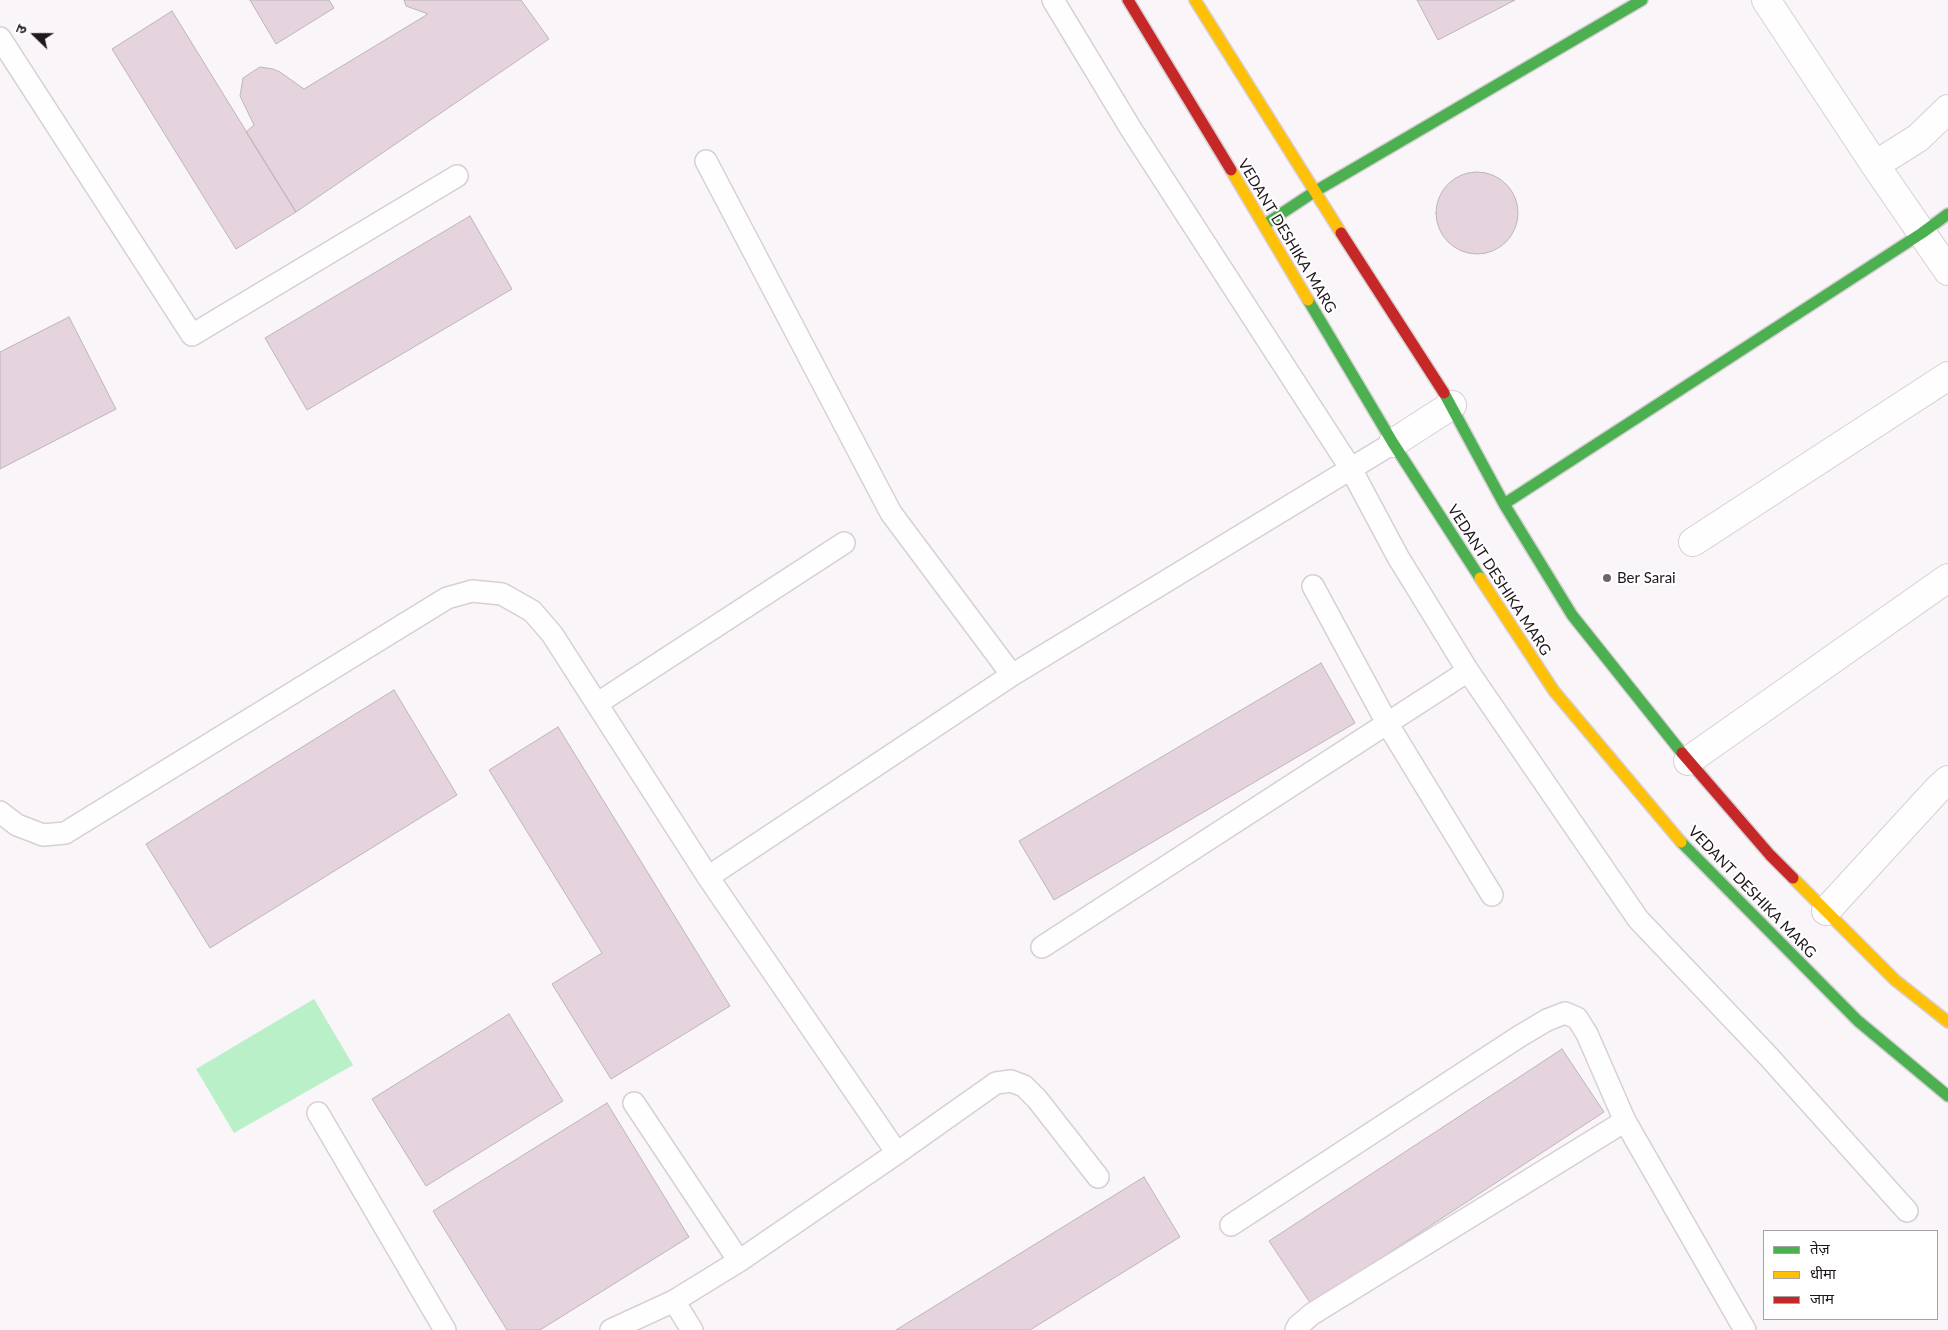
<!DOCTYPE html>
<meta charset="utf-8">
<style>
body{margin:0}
#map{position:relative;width:1948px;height:1330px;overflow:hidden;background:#faf5f8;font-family:Lato,"Noto Sans Devanagari",sans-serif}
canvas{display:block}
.legend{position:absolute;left:1763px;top:1230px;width:175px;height:90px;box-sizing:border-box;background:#fff;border:1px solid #a5a2a4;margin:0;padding:6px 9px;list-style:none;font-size:15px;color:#1f171c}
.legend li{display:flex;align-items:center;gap:10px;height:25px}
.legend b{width:25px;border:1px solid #a5a2a4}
.north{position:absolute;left:10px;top:10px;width:50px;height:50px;-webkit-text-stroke:4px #fff;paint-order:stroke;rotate:292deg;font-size:14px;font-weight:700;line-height:20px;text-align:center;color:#1f171c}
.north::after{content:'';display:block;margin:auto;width:18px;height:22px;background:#1f171c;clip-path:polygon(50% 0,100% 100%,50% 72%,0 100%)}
</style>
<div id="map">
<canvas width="1948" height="1330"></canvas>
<ul class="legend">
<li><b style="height:6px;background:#4caf50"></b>तेज़</li>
<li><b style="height:6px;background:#ffc107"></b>धीमा</li>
<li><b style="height:6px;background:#c62828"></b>जाम</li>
</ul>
<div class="north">उ</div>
</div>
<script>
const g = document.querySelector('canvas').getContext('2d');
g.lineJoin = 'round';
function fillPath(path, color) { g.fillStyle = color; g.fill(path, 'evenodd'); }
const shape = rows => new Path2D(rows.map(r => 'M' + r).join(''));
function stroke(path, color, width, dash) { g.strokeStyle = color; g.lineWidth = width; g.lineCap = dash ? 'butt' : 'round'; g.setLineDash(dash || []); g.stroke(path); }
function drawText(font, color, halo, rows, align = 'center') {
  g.font = font + ' Lato,sans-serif'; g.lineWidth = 4; g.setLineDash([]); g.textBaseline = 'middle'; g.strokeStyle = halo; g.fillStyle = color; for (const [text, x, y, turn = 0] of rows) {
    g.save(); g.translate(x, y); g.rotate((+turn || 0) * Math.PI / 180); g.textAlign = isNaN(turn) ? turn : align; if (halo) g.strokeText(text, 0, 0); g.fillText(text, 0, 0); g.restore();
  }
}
const water = shape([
 [314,999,353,1065,234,1133,196,1069]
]);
const building = shape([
 [250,0,329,0,334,8,276,44,250,0],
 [404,0,521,0,549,39,296,212,246,132,254,125,240,96,243,78,260,67,273,69,280,72,304,89,428,14,406,6,404,0],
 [1417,0,1515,0,1438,40,1417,0],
 [172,11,296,212,236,249,112,49,172,11],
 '1436 213a41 41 0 1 1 82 0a41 41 0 1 1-82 0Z',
 [470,216,512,289,307,410,265,338,470,216],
 [69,317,116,409,0,469,0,352,69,317],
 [1321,663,1355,723,1054,900,1019,841,1321,663],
 [394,690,457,795,210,948,146,844,394,690],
 [558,727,730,1006,611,1079,552,984,602,953,489,770,558,727],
 [509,1014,563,1101,426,1186,372,1099,509,1014],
 [1562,1049,1604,1112,1311,1304,1269,1241,1562,1049],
 [607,1103,689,1237,540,1330,507,1330,433,1211,607,1103],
 [1144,1177,1180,1237,1030,1330,896,1330,1144,1177]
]);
const lane = shape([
 [1053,0,1131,129,1351,469,1398,557,1468,671,1638,919,1769,1057,1907,1211],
 [0,38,192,335,457,176],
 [706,161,891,513,1012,675],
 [1313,586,1387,723,1492,895],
 [598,703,844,543],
 [0,812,17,825,43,835,65,833,447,598,472,591,502,594,532,611,552,634,708,877,897,1153],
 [708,877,1012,675,1393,443],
 [1042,947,1468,671],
 [634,1103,739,1261],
 [318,1113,445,1330],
 [1231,1225,1520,1036,1547,1020,1565,1013,1577,1018,1587,1034,1625,1121,1745,1330],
 [674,1301,692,1330],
 [611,1330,674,1301,739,1261,897,1153,996,1083,1011,1081,1024,1086,1037,1099,1098,1177],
 [1296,1330,1298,1326,1312,1314,1625,1121]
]);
const street = shape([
 [1766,0,1875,165,1948,271],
 [1875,165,1918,138,1948,109],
 [1393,443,1452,405],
 [1693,542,1948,376],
 [1688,761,1948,578],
 [1826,911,1938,789,1948,780]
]);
const fast = shape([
 [1264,225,1314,192,1642,0],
 [1308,300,1393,443,1480,578],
 [1444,393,1504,504,1572,615,1682,753],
 [1504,504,1922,233,1948,214],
 [1681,842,1858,1021,1948,1096]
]);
const slow = shape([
 [1195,0,1341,233],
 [1231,170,1308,300],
 [1480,578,1554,691,1681,842],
 [1793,878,1895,980,1948,1022]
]);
const jam = shape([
 [1128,0,1231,170],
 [1341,233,1444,393],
 [1682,753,1770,855,1793,878]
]);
const markers = [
 [1607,578,5,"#6c6569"]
];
const streetNames = [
 ["VEDANT DESHIKA MARG",1287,236,59],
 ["VEDANT DESHIKA MARG",1499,580,57],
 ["VEDANT DESHIKA MARG",1752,892,46]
];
const poiNames = [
 ["Ber Sarai",1617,578]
];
fillPath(water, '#baf0c7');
fillPath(building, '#e5d3de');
stroke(building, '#bcb5b9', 1);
stroke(lane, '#d6d0d4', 24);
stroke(street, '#d6d0d4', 30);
stroke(fast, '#d6d0d4', 14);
stroke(slow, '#d6d0d4', 14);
stroke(jam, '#d6d0d4', 14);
stroke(lane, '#fefefe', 21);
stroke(street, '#fefefe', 28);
stroke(fast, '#4caf50', 11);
stroke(slow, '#ffc107', 11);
stroke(jam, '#c62828', 11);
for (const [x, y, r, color] of markers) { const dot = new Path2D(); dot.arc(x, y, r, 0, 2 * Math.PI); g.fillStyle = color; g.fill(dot); stroke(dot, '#fff', 2); }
drawText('15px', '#1f171c', '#fff', streetNames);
drawText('15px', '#1f171c', '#fff', poiNames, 'left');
</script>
